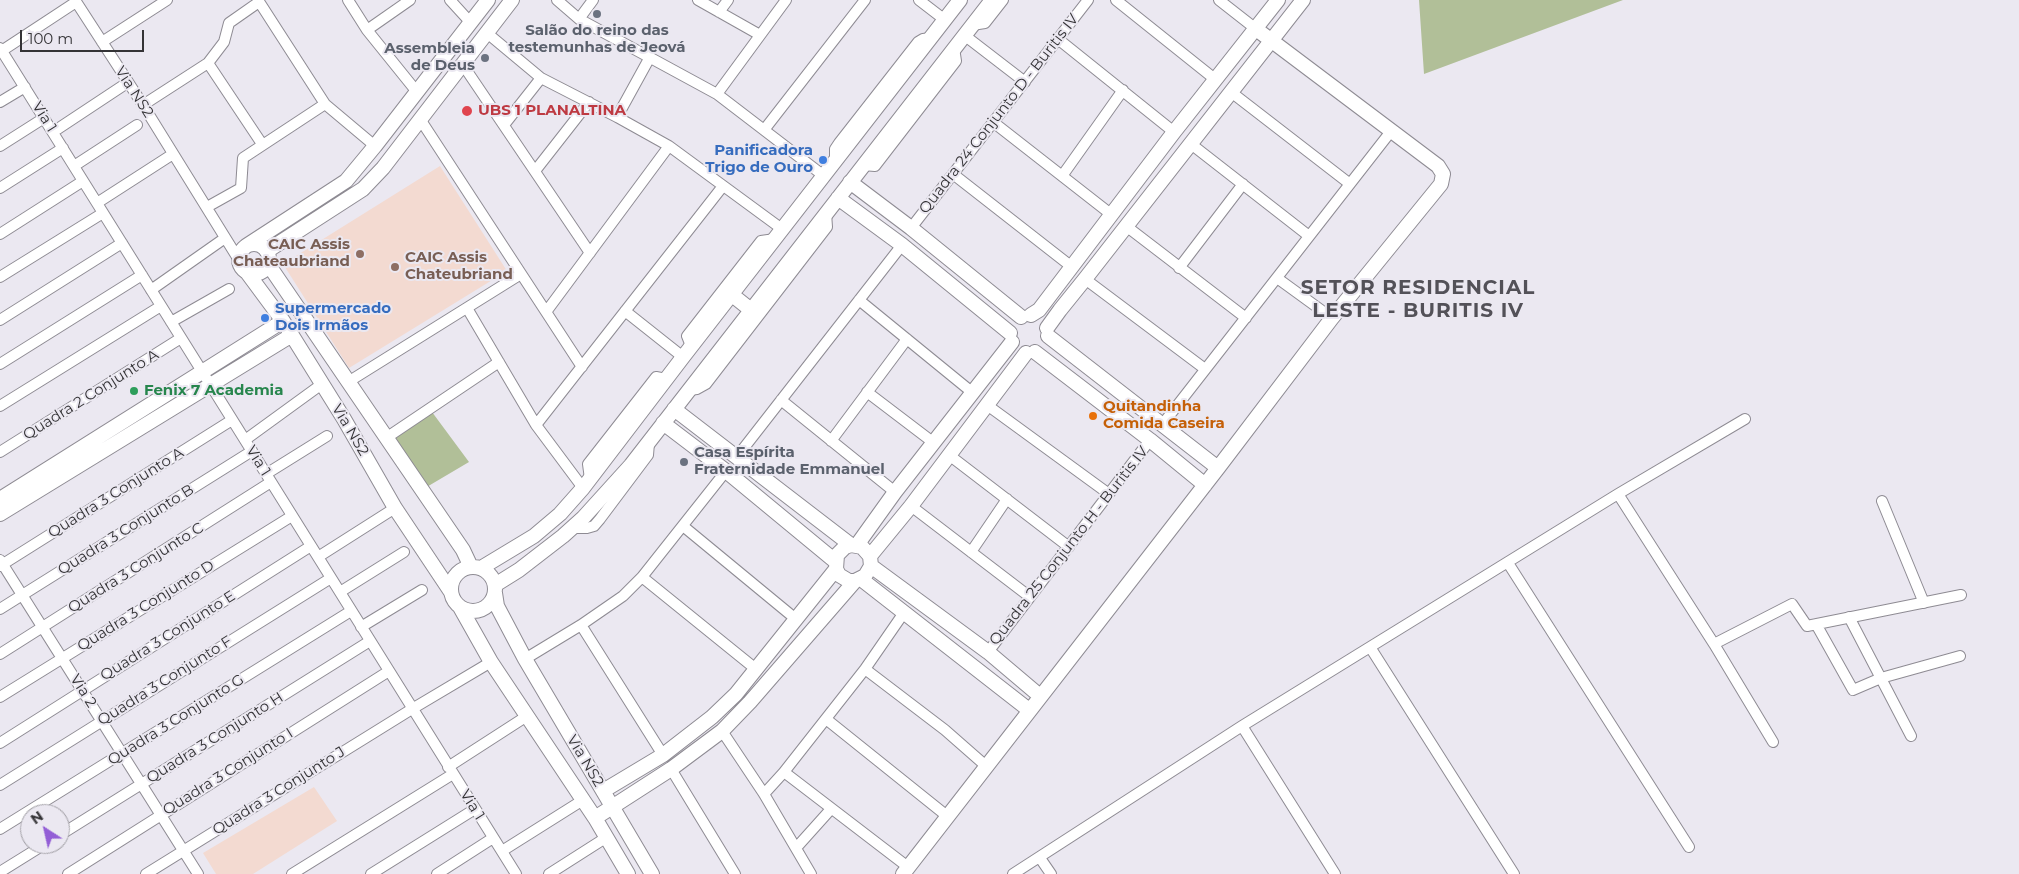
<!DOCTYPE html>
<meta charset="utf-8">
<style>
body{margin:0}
#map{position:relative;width:2019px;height:874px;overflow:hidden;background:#ebe8f1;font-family:Montserrat,sans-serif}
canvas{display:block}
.north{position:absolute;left:20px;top:804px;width:50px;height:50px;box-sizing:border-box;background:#ebe8f1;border:1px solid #a2a0a6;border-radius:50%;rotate:325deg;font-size:14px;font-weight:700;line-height:20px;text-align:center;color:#343336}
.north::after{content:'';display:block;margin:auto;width:18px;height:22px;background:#935ed6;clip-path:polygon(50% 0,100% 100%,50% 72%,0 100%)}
.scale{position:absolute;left:20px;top:30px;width:124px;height:22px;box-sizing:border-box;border:2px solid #343336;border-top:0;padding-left:6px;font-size:15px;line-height:18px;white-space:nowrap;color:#343336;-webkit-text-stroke:4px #ebe8f1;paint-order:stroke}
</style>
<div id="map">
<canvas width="2019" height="874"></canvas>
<div class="north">N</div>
<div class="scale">100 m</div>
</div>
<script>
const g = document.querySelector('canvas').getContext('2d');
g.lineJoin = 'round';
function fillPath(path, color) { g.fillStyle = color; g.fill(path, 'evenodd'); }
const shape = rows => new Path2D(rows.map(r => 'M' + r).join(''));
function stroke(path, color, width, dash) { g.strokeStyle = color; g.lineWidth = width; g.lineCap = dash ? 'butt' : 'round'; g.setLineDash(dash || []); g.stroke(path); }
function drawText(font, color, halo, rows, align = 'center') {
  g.font = font + ' Montserrat,sans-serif'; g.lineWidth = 4; g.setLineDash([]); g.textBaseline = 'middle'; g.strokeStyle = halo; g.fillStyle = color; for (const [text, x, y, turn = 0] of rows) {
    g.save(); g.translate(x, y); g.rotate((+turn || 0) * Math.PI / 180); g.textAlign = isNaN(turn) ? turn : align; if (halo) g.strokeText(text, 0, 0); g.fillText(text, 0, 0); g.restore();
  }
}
const education = shape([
 [440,166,507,271,349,368,283,264],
 [314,787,337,821,253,874,216,874,203,853]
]);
const green = shape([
 [1419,0,1623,0,1424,74],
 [432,412,469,462,425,488,392,440]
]);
const street = shape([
 [75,0,143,105,239,260],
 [258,0,325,104,375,146],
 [348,0,367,30,417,92],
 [450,0,471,23],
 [557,0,579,19,717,94,824,176],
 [698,0,760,35],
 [919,0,945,20],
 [1116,0,1216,80],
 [1219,0,1256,29],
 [719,12,728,0],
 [579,19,593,0],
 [972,25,985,23,1003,0],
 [367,30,410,0],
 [487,33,541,78,617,117,669,146,782,229],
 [964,35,1025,82],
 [1058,39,1174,132],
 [102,42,167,0],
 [0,48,516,874],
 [0,52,76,2],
 [208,63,262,144],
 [463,65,590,253],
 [1231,92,1350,184],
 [717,94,786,0],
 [0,102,25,87],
 [143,105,208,63,224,42,229,23,259,2],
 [617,117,650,57],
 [420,119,582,367],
 [993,122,1112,215],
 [504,125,541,78],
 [764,130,865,0],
 [53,132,127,83],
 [1191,144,1309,236],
 [0,146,44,118],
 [835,160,835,149,839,143,918,42,923,39,931,38],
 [863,165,875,166,956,61,954,48],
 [74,166,137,125],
 [535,171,589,102],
 [953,174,1072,267],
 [1062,176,1123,90],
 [0,188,63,148],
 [97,203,173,154],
 [207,207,241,188,243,158,325,104],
 [1126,226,1246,318],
 [911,228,1088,0],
 [0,234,83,181],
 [1179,268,1243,184],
 [0,277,103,213],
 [1277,278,1332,318],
 [1085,279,1205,369],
 [151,290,225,238],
 [859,300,973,393],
 [467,308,536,425,723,186],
 [625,311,683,357],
 [546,312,669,146],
 [0,320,122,243],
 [171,322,229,289],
 [691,346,687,336,761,241,775,239],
 [0,364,142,275],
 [348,382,521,274],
 [689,390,697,389,706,384,827,227,826,213],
 [867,392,934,443],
 [781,400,895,492],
 [987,405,1109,494],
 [0,406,161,306],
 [536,425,583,488],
 [1162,425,1392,130],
 [386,438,499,362],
 [245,440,322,384],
 [831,441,907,339],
 [0,452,181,338],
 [949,455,1069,547],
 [736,458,902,245],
 [266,474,327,436],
 [590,479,588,464,656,377,666,379],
 [1618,494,1714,644,1773,742],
 [1882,501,1924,603],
 [911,506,1030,597],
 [683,526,797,620],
 [572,528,587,528,594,526,600,519,648,455,649,443],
 [971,552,1007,499],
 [318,557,395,508],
 [0,560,198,874],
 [1508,563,1689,847],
 [0,566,232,420],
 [642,577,757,670],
 [340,592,404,552],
 [0,609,252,451],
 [1849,617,1911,736],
 [1816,624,1853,690,1881,678,1960,656],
 [581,625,663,755],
 [361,627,422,590],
 [1714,644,1792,604,1807,626,1961,595],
 [1370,647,1514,874],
 [988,652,1150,440],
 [0,654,271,482],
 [525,659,581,625,623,596,642,577,726,471],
 [865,669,945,730,986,766],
 [0,697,292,516],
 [826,719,947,816],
 [1242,726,1335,874],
 [722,731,764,794,811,874],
 [0,743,311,546],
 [448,767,527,716],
 [671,769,735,874],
 [784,772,908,867],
 [0,785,331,578],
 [764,794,784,772,865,669,903,614],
 [0,829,351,611],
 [60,835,370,641],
 [796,848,831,809],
 [502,851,583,800],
 [1040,858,1051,874],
 [0,872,45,844],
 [68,874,389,671],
 [146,874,412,709,491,662],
 [292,874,453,774],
 [371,874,475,809],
 [437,874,493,838],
 [549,874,607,837],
 [1013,874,1242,726,1618,494,1745,419]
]);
const secondary = shape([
 [850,182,911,228,1021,317],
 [838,198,902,245,1010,333],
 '239 259a15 15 0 1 1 30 0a15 15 0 1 1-30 0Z',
 [246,246,346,181,375,146,488,0],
 [267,251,363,189,383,168,512,0],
 [268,264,463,550,471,567],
 [246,271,283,321,344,419,395,508,451,592],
 [731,294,751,310],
 [1031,315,1039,310,1174,132,1278,0],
 [1047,328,1060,310,1085,279,1303,0],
 [1048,336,1218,468],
 [1035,352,1150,440,1205,485],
 [674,409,851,545],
 [663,423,726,471,835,561],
 [0,499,283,321],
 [0,514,292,335],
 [857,545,895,492,1012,342],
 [870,556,862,547,851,545,845,547,837,555,836,569,839,575,849,581,855,581,865,576,871,566,870,556,911,506,1026,353],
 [871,566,988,652,1040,696],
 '451 589a22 22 0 1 1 44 0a22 22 0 1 1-44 0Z',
 [481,568,534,536,560,514,583,488,683,357,960,0],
 [861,579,1029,710],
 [495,585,519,570,563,536,583,518,631,465,992,0],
 [495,593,497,606,525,659,652,874],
 [460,607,491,662,595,818,628,874],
 [603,791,663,755,712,717,736,694,836,569],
 [595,818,671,769,722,731,750,702,855,581],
 [903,874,1218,468,1332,318,1441,184,1443,174,1438,166,1256,29]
]);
const markers = [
 [597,14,5,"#6b7280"],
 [485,58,5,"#6b7280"],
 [467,111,6,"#e0444e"],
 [823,160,5,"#3f7fe0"],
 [360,254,5,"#8d6e63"],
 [395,267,5,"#8d6e63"],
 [265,318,5,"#3f7fe0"],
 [134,391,5,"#2e9e5b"],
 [1093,416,5,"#e8710a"],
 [684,462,5,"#6b7280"]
];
const worshipNames = [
 ["Salão do reino das",597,31],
 ["testemunhas de Jeová",597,48],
 ["Assembleia",475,49,"right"],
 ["de Deus",475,66,"right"],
 ["Casa Espírita",694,453,"left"],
 ["Fraternidade Emmanuel",694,470,"left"]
];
const streetNames = [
 ["Via NS2",134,92,57],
 ["Quadra 24 Conjunto D - Buritis IV",999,114,-52],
 ["Via 1",44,117,58],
 ["Quadra 2 Conjunto A",91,395,-32],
 ["Via NS2",350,430,59],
 ["Via 1",258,461,58],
 ["Quadra 3 Conjunto A",116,493,-32],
 ["Quadra 3 Conjunto B",126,530,-32],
 ["Quadra 25 Conjunto H - Buritis IV",1069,546,-52],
 ["Quadra 3 Conjunto C",136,568,-32],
 ["Quadra 3 Conjunto D",146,606,-32],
 ["Quadra 3 Conjunto E",168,636,-32],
 ["Quadra 3 Conjunto F",165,681,-32],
 ["Via 2",83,691,58],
 ["Quadra 3 Conjunto G",176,720,-32],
 ["Quadra 3 Conjunto H",215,738,-32],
 ["Via NS2",585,761,59],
 ["Quadra 3 Conjunto I",228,772,-32],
 ["Quadra 3 Conjunto J",279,791,-32],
 ["Via 1",472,805,58]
];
const healthNames = [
 ["UBS 1 PLANALTINA",478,111]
];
const shopNames = [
 ["Panificadora",813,151],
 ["Trigo de Ouro",813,168],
 ["Supermercado",275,309,"left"],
 ["Dois Irmãos",275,326,"left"]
];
const educationNames = [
 ["CAIC Assis",350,245],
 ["Chateaubriand",350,262],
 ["CAIC Assis",405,258,"left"],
 ["Chateubriand",405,275,"left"]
];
const leisureNames = [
 ["Fenix 7 Academia",144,391]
];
const foodNames = [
 ["Quitandinha",1103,407],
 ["Comida Caseira",1103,424]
];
const districtNames = [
 ["SETOR RESIDENCIAL",1418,288],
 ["LESTE - BURITIS IV",1418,311]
];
fillPath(education, '#f3dad1');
fillPath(green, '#b1bf98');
stroke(street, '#8e8b93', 12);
stroke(secondary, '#8e8b93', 16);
stroke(street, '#fff', 10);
stroke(secondary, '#fff', 14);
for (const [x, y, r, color] of markers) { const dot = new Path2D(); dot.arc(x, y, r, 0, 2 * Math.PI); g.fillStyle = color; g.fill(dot); stroke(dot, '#ebe8f1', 2); }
drawText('bold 15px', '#5b616d', '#ebe8f1', worshipNames);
drawText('15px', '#343336', '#ebe8f1', streetNames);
drawText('bold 15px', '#be3a42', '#ebe8f1', healthNames, 'left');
drawText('bold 15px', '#366cbe', '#ebe8f1', shopNames, 'right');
drawText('bold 15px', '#785e54', '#ebe8f1', educationNames, 'right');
drawText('bold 15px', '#27864d', '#ebe8f1', leisureNames, 'left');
drawText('bold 15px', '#c56008', '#ebe8f1', foodNames, 'left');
g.letterSpacing = '1px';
drawText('bold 20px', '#535158', '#ebe8f1', districtNames);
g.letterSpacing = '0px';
</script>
